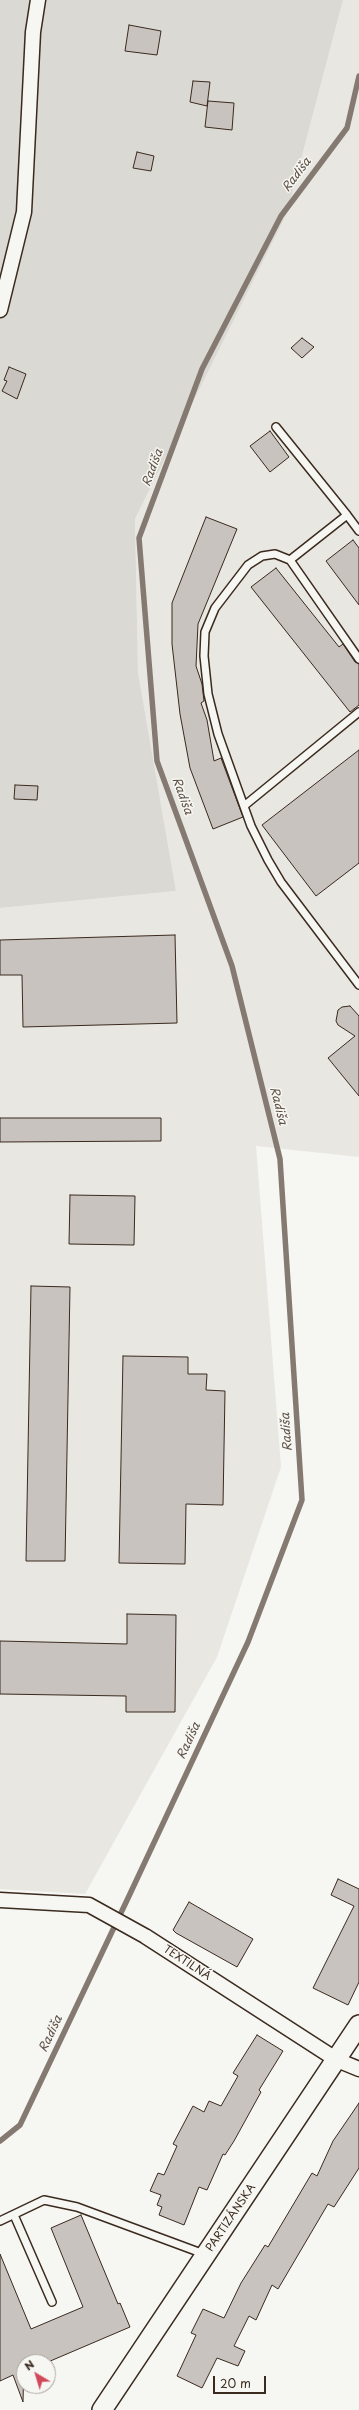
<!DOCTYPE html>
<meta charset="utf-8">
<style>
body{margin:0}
#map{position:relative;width:359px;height:2410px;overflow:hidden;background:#f6f6f2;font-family:"Playpen Sans",sans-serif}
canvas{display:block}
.north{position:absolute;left:16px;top:2354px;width:40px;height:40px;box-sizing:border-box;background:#f6f6f2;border:1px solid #aba49d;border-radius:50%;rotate:322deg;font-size:11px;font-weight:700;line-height:16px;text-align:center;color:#3b2a1e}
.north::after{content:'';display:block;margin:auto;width:14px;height:18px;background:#d1495b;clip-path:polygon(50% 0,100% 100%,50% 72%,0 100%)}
.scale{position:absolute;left:213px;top:2376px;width:53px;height:18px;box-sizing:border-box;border:2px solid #3b2a1e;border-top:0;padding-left:5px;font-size:12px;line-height:14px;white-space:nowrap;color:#3b2a1e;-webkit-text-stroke:3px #f6f6f2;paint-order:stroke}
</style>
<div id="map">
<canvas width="359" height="2410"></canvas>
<div class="north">N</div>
<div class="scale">20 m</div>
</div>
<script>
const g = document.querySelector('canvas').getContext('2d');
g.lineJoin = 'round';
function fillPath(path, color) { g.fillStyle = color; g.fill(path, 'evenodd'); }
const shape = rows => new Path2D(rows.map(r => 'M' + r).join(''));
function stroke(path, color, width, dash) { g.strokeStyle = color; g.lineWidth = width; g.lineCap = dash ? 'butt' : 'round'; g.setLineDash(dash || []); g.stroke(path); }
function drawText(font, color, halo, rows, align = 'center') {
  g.font = font + ' "Playpen Sans",sans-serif'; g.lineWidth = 3; g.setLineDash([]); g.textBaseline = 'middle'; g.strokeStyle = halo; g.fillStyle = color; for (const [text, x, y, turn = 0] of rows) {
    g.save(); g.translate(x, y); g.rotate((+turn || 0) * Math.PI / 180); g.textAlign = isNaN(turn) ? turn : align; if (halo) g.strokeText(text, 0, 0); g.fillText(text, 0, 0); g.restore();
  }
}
const built = shape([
 [343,0,359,0,359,1157,256,1146,281,1467,217,1657,85,1894,0,1889,0,908,176,891,138,672,135,519,287,213]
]);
const green = shape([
 [0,0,343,0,287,213,135,519,138,672,176,891,0,908]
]);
const stream = shape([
 [0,2141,20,2125,129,1896,248,1642,302,1500,280,1159,232,966,157,761,139,538,202,369,281,216,347,128,359,76]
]);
const building = shape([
 [129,25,161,31,157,55,125,51,129,25],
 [193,81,210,82,207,106,190,102,193,81],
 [208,101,234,103,232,130,205,127,208,101],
 [137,152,154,156,151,171,133,168,137,152],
 [302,338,314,347,302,358,291,348,302,338],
 [9,367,26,374,17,399,2,391,7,381,4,380,9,367],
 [270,431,289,457,270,472,250,446,270,431],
 [206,517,237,529,198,624,196,666,202,684,204,701,201,703,207,720,214,761,221,758,243,817,213,829,190,768,180,714,172,644,172,603,206,517],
 [353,540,359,548,359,605,326,561,353,540],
 [276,568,339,647,343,644,355,662,359,664,359,705,350,712,251,587,276,568],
 [359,750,359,863,316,896,262,825,359,750],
 [15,785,38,786,37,800,14,799,15,785],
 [175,935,177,1023,23,1027,22,975,0,975,0,940,175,935],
 [350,1006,359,1016,359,1096,328,1058,355,1036,338,1025,336,1021,338,1010,342,1007,350,1006],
 [0,1118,161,1118,161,1141,0,1142,0,1118],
 [70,1195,135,1196,134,1245,69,1244,70,1195],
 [31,1286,70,1287,65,1561,26,1561,31,1286],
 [123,1356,188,1357,188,1374,207,1374,206,1390,225,1391,223,1505,186,1504,185,1564,119,1563,123,1356],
 [127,1614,176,1615,175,1712,126,1712,126,1696,0,1694,0,1641,127,1644,127,1614],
 [338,1879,359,1889,359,1982,348,2005,313,1988,354,1906,331,1895,338,1879],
 [189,1902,253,1939,237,1967,176,1933,173,1930,189,1902],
 [257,2035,283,2051,259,2090,261,2092,234,2141,225,2155,223,2154,207,2190,199,2187,184,2225,159,2215,162,2207,157,2205,161,2195,150,2191,158,2173,164,2175,177,2146,173,2144,193,2106,204,2112,209,2101,221,2106,238,2076,233,2073,257,2035],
 [359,2103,359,2168,334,2207,328,2204,278,2289,272,2285,256,2320,249,2316,234,2346,245,2351,238,2366,217,2358,202,2388,177,2376,196,2335,191,2333,203,2309,224,2318,241,2283,265,2245,268,2247,312,2173,317,2176,333,2141,359,2103],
 [81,2215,118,2304,120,2303,130,2327,48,2362,24,2362,23,2402,13,2375,0,2381,0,2254,31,2329,83,2307,51,2228,81,2215]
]);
const lane = shape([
 [276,427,347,515],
 [359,531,347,515,290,560,359,659],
 [290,560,275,554,262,556,248,565,215,608,205,632,204,656,208,694,218,734,251,826,268,860,281,882,359,985],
 [244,806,359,712],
 [14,2215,52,2302],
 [0,2221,44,2200,77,2207,204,2254]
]);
const street = shape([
 [0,310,24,212,33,32,38,0],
 [0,1900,89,1905,145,1936,337,2060,359,2069]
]);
const secondary = shape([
 [102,2410,359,2025]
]);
const streetNames = [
 ["TEXTILNÁ",187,1963,33],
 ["PARTIZÁNSKA",231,2218,-56]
];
const waterNames = [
 ["Radiša",297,175,-53],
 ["Radiša",153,468,-70],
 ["Radiša",182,796,70],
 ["Radiša",278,1106,76],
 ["Radiša",287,1432,-94],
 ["Radiša",189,1741,-65],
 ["Radiša",51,2034,-65]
];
fillPath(built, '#e8e7e2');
fillPath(green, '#dad9d3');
stroke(stream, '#857a71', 5.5);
fillPath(building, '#c8c3be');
stroke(building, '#3b2a1e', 1);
stroke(lane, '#3b2a1e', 10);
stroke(street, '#3b2a1e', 17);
stroke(secondary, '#3b2a1e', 22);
stroke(lane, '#f6f6f2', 7);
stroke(street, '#f6f6f2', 14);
stroke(secondary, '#f6f6f2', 19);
drawText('11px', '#3b2a1e', '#f6f6f2', streetNames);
drawText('italic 12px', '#605248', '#f6f6f2', waterNames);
</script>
